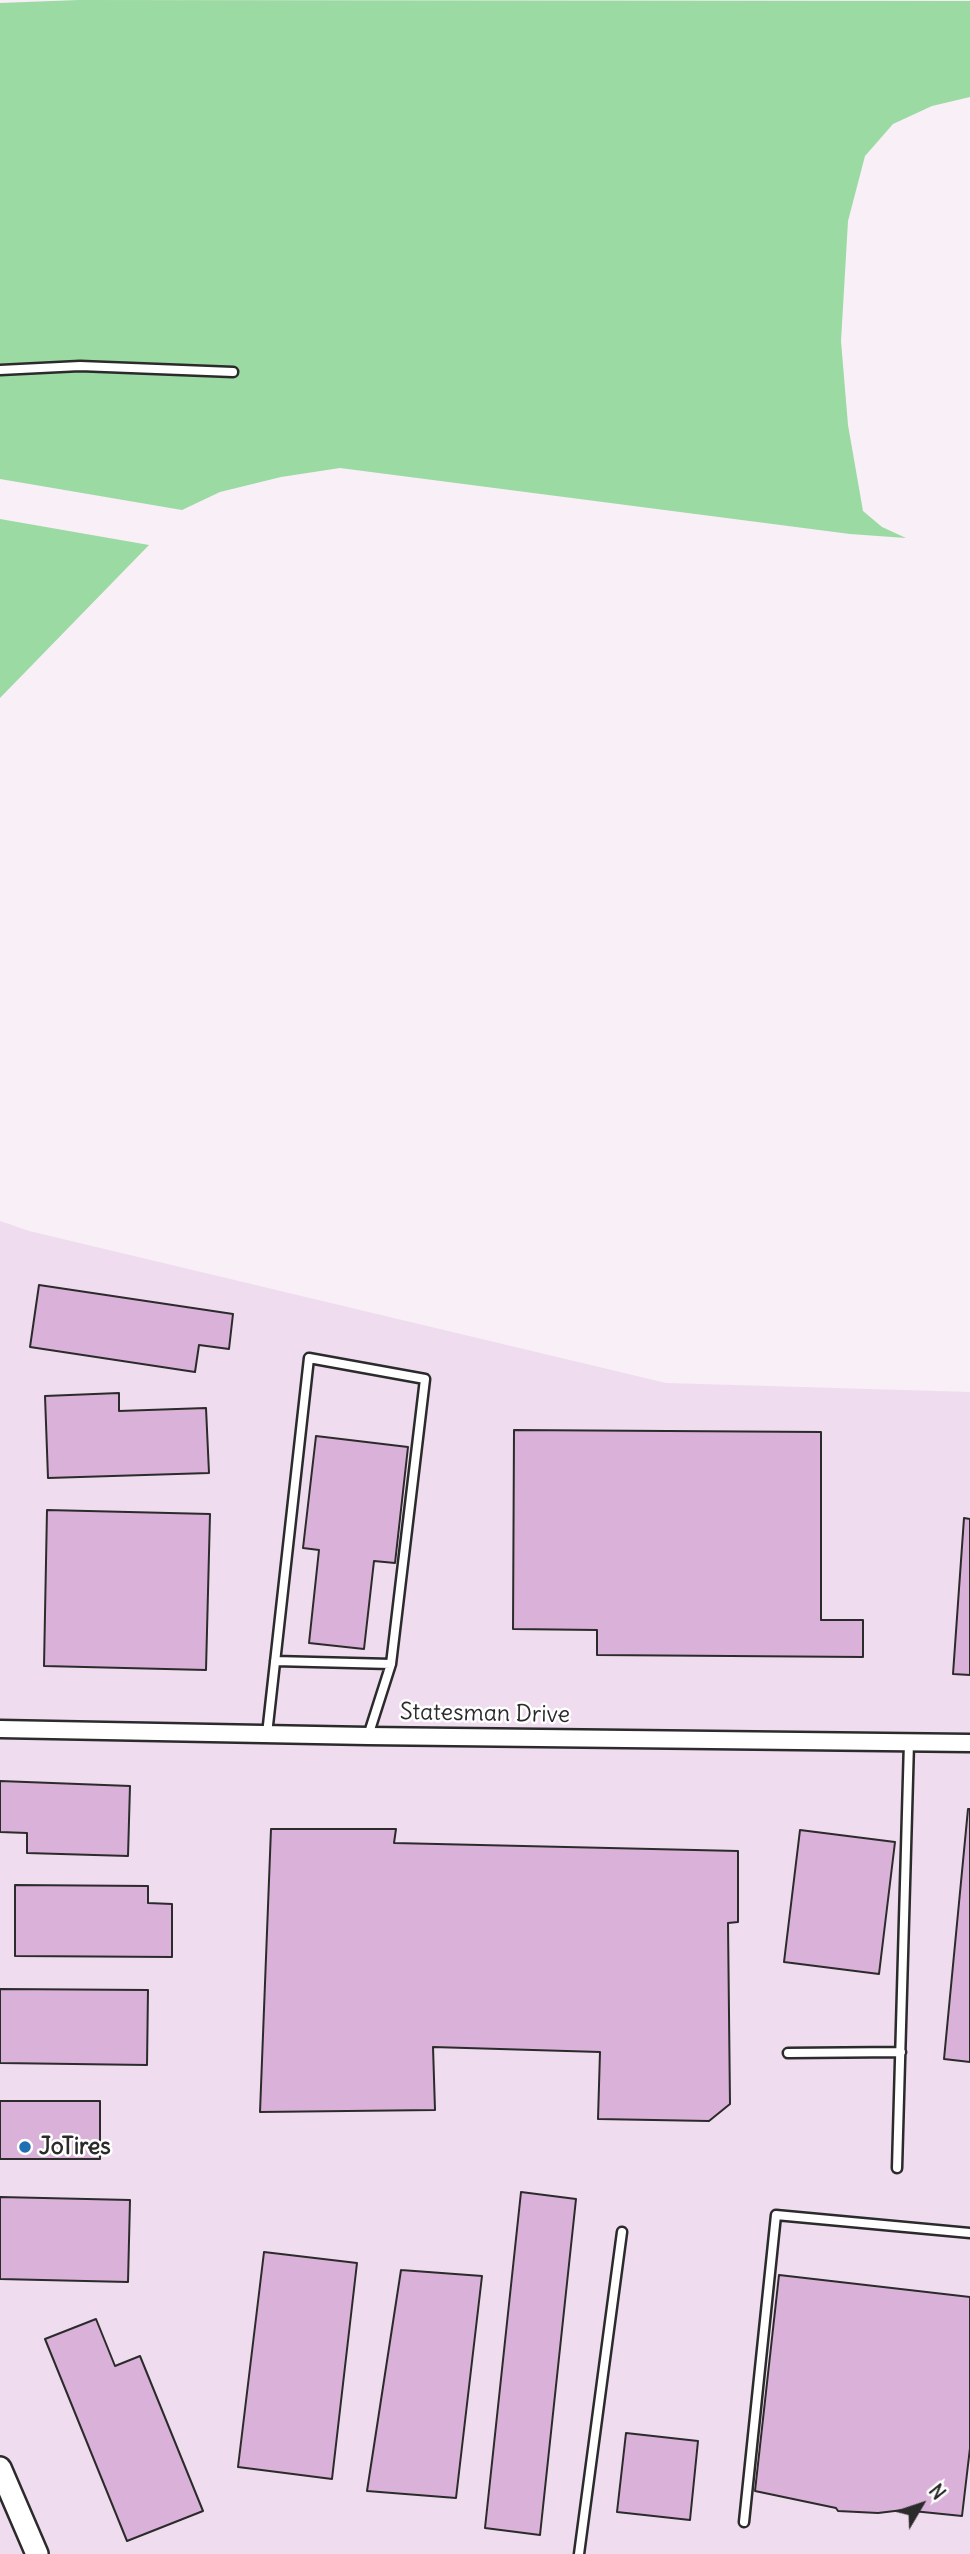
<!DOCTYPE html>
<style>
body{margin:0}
#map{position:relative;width:970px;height:2554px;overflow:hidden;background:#f8eff7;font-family:Delius,sans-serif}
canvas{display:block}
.north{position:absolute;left:886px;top:2470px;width:70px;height:70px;-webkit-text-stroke:5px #fff;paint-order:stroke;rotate:51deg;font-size:19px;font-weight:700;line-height:28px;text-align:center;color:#2b2b2b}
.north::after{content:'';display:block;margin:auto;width:24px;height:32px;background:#2b2b2b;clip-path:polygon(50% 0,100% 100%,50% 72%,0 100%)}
</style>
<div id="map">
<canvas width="970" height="2554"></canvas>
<div class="north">N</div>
</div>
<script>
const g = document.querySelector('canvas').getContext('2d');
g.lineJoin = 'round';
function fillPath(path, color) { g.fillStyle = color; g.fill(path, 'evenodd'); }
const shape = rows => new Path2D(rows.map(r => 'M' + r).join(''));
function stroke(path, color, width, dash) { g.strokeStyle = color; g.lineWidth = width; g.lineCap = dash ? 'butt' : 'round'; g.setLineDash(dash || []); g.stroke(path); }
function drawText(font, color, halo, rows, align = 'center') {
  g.font = font + ' Delius,sans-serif'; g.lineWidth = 5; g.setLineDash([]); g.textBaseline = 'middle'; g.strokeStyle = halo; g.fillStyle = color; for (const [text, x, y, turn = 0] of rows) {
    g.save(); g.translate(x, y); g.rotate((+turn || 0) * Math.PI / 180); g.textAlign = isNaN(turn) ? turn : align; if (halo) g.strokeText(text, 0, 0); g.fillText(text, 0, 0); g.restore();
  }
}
const built = shape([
 [0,1221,29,1231,666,1383,970,1392,970,2554,0,2554]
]);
const green = shape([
 [79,0,970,1,970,97,932,106,893,124,865,156,848,221,841,341,848,425,863,511,882,527,906,538,850,534,340,468,281,477,220,492,182,510,0,479,0,3],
 [0,519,149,545,0,698]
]);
const building = shape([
 [39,1285,233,1314,229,1349,199,1345,195,1372,30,1347,39,1285],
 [119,1393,119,1411,206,1408,209,1473,48,1478,45,1396,119,1393],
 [514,1430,821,1432,821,1620,863,1620,863,1657,597,1655,597,1630,513,1629,514,1430],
 [316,1436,408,1447,395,1563,374,1561,364,1649,309,1643,319,1550,303,1548,316,1436],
 [47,1510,210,1514,206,1670,44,1666,47,1510],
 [964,1518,970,1519,970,1675,953,1674,964,1518],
 [0,1781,130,1786,128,1856,27,1853,27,1833,0,1832,0,1781],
 [968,1809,970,1809,970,2062,944,2059,968,1809],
 [271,1829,396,1829,394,1843,738,1851,738,1922,728,1923,730,2104,709,2121,598,2119,600,2052,433,2047,435,2110,260,2112,271,1829],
 [800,1830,895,1842,879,1974,784,1962,800,1830],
 [15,1885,148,1886,148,1903,172,1904,172,1957,15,1956,15,1885],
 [0,1989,148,1990,147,2065,0,2063,0,1989],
 [0,2101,100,2101,100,2159,0,2159,0,2101],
 [521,2192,576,2199,540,2535,485,2528,521,2192],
 [0,2197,130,2200,128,2282,0,2279,0,2197],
 [264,2252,357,2263,332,2479,238,2467,264,2252],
 [401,2270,482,2276,456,2498,367,2491,401,2270],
 [779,2275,970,2297,970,2448,962,2516,903,2510,878,2513,838,2511,836,2508,755,2491,779,2275],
 [96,2319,115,2366,140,2356,203,2511,127,2541,45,2339,96,2319],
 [626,2433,698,2441,690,2520,617,2512,626,2433]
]);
const lane = shape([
 [0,370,80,366,233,372],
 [275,1661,391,1664],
 [267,1734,309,1358,425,1379,391,1664,368,1736],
 [788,2053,901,2052],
 [897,2168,909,1742],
 [744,2522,776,2215,970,2233],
 [579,2554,622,2232]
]);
const street = shape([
 [0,1729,368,1736,970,1743]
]);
const secondary = shape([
 [0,2468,37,2554]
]);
const markers = [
 [25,2147,7,"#1f6fb2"]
];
const streetNames = [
 ["Statesman Drive",485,1714,1]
];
const poiNames = [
 ["JoTires",39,2147]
];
fillPath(built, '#efdcee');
fillPath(green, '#9bdaa2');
fillPath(building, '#dab1d8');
stroke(building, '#2b2b2b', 2);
stroke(lane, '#2b2b2b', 13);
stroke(street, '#2b2b2b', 21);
stroke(secondary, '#2b2b2b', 26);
stroke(lane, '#fff', 8);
stroke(street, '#fff', 16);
stroke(secondary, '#fff', 21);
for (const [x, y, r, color] of markers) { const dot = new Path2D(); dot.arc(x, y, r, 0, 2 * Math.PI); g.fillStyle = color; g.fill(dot); stroke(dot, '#fff', 2.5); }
drawText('23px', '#2b2b2b', '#fff', streetNames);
drawText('bold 23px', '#2b2b2b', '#fff', poiNames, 'left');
</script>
